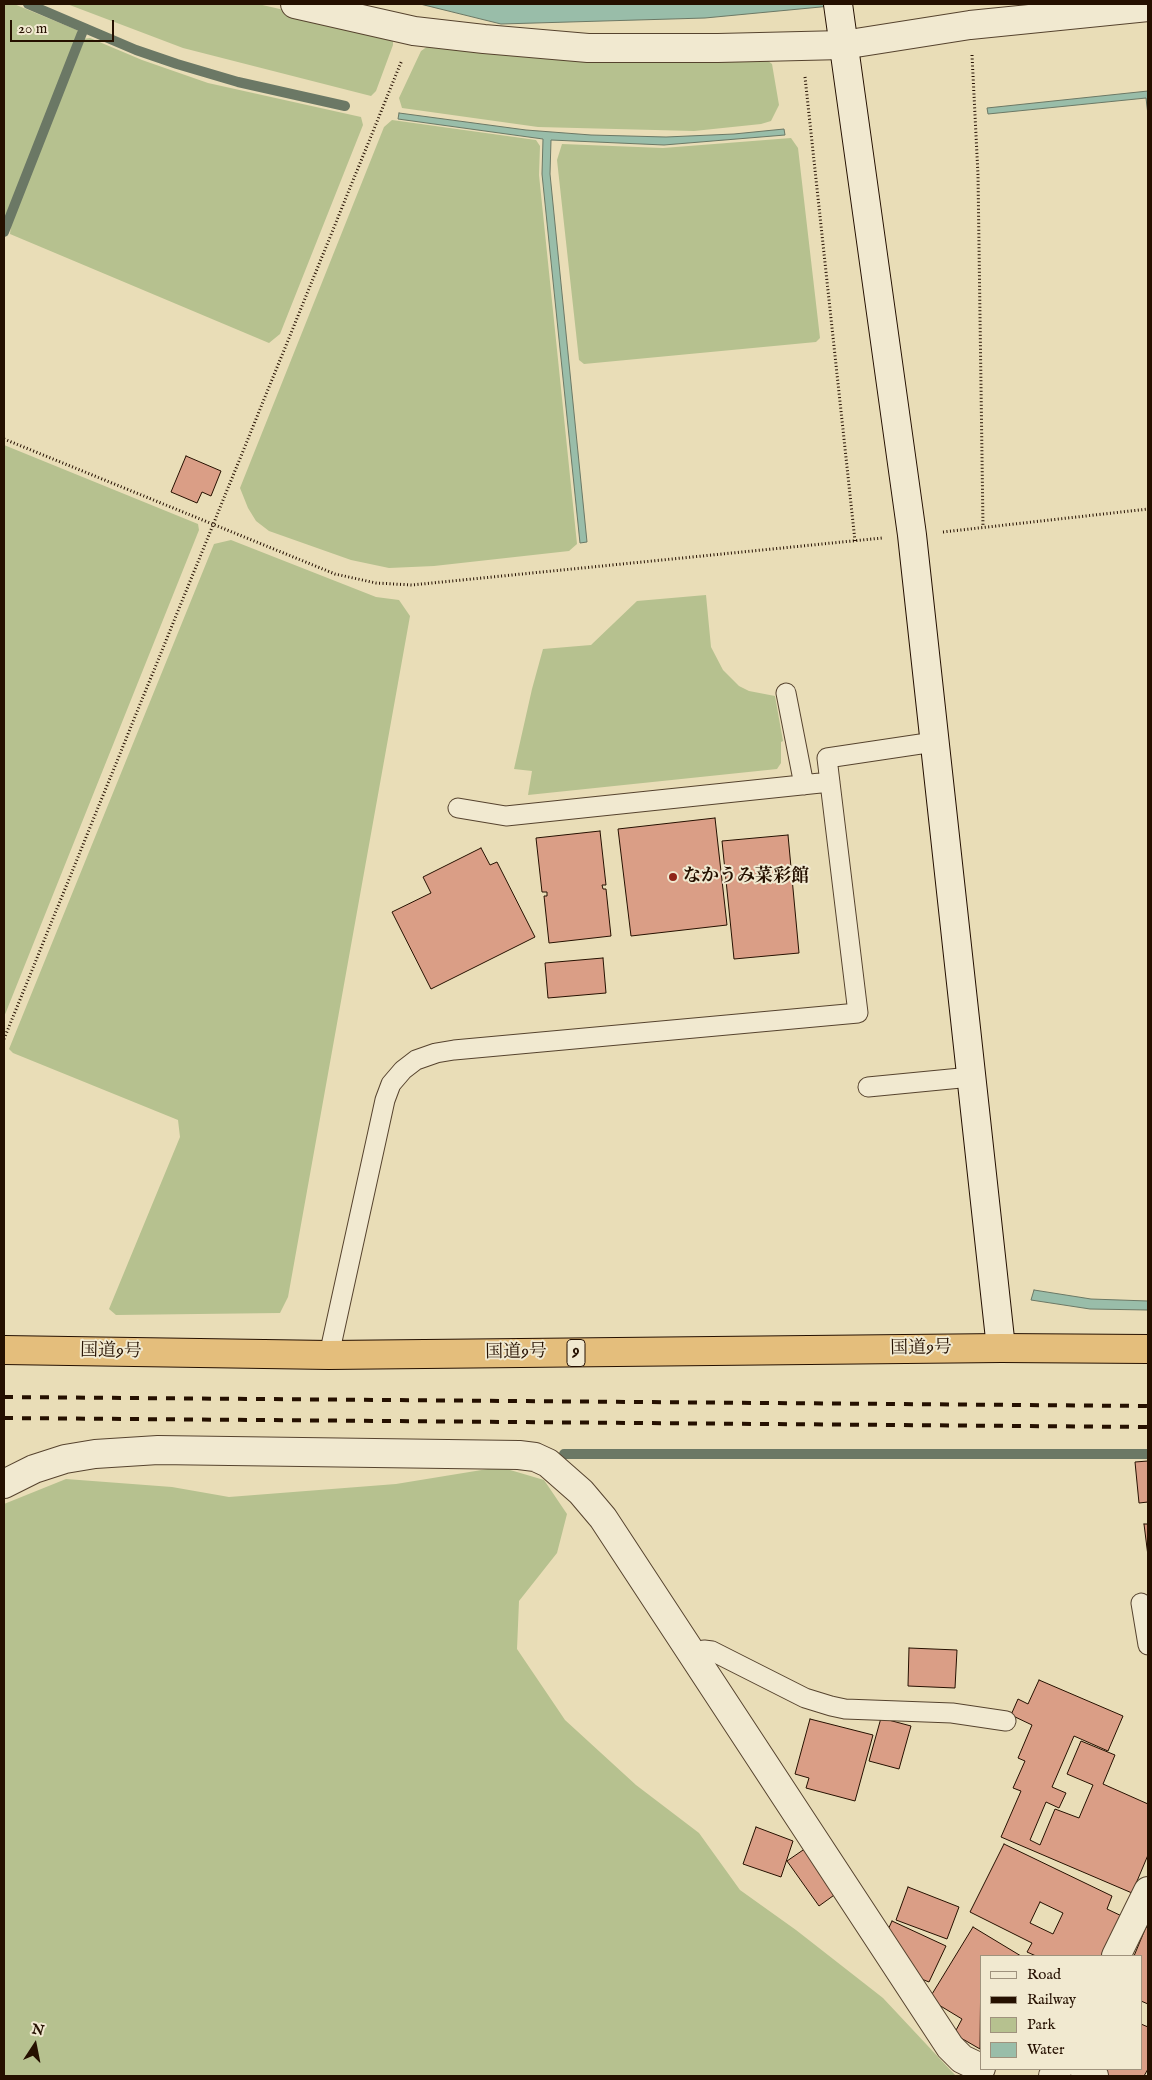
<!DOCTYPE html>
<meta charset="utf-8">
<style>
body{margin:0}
#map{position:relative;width:1152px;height:2080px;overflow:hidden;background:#e9ddb7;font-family:"IM FELL English",serif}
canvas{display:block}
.frame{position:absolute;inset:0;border:5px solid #251000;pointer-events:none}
.legend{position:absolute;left:980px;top:1955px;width:162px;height:115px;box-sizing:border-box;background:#f1e9d0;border:1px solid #9f927d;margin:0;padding:6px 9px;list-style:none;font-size:15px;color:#251000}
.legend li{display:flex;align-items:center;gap:10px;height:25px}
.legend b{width:25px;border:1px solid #9f927d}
.north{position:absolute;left:10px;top:2020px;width:50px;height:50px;-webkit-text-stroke:4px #f1e9d0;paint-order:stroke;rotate:11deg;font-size:14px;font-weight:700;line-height:20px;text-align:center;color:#251000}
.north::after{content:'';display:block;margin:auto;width:18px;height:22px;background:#251000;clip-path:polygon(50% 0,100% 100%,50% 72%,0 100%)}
.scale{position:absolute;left:10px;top:20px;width:104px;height:22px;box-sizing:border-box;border:2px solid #251000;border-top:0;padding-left:6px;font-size:15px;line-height:18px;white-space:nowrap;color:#251000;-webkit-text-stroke:4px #f1e9d0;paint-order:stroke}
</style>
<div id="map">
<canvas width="1152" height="2080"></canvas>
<div class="frame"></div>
<ul class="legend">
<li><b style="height:6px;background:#f1e9d0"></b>Road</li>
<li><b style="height:6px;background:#251000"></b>Railway</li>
<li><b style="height:14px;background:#b6c18f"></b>Park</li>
<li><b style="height:14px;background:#99bda9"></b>Water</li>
</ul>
<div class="north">N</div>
<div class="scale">20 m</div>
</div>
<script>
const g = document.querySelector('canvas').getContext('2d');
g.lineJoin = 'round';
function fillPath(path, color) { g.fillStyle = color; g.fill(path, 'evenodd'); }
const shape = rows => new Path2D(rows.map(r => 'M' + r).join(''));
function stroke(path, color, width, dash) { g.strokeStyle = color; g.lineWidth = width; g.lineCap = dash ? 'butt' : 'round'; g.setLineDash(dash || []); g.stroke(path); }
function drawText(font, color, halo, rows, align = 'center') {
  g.font = font + ' "IM FELL English","Noto Serif JP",serif'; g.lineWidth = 4; g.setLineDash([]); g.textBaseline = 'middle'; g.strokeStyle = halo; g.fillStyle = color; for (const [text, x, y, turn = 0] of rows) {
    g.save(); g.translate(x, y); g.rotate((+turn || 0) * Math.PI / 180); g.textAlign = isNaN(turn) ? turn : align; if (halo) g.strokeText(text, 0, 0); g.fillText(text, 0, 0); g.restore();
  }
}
const green = shape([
 [4,4,14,4,77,30,78,35,4,221],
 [67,4,258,4,393,35,393,45,376,91,371,96,183,48],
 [90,38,142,60,208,83,361,117,363,125,280,334,269,343,10,234,11,225,83,39],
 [431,44,767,60,772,64,779,105,771,121,761,124,694,131,538,127,402,108,399,98,421,51],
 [392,120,536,140,540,146,539,175,577,544,569,551,434,566,389,568,351,560,269,531,256,521,248,508,240,488,384,127],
 [791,138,798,148,820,338,816,342,584,364,579,360,557,160,562,144,663,148],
 [4,445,198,524,199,530,4,1017],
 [231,540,376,597,399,600,410,616,288,1297,280,1313,116,1315,109,1309,180,1137,178,1120,13,1053,9,1049,214,544],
 [706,595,711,647,723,670,739,686,749,691,775,696,783,741,781,742,781,763,777,769,528,795,532,771,514,769,532,689,543,649,591,645,637,601],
 [500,1467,544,1480,567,1514,557,1553,519,1601,517,1649,565,1720,636,1785,699,1833,740,1890,796,1930,883,1998,956,2076,4,2076,4,1504,66,1479,172,1487,229,1497,396,1484]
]);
const water = shape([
 [420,4,852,4,705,18,501,24,420,4],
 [1148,91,1148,115,1146,98,988,114,987,108,1148,91],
 [399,113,526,130,591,135,666,137,734,134,784,129,785,135,664,145,551,140,550,174,587,542,580,543,542,174,543,139,398,119,399,113],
 [1034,1290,1091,1299,1148,1301,1148,1310,1090,1309,1031,1300,1034,1290]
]);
const stream = shape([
 [28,4,136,50,177,64,238,82,345,106],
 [4,232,84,28],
 [564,1454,1148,1454]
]);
const building = shape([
 [186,456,221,471,211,496,202,492,197,503,171,492,186,456],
 [715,818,727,925,631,936,618,829,715,818],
 [600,831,606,885,602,885,603,889,606,889,611,936,549,943,544,896,547,896,547,892,542,892,536,838,600,831],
 [788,835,799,953,734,959,722,841,788,835],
 [481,848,490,865,497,862,535,937,431,989,392,912,431,893,423,877,481,848],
 [603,958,606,993,548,998,545,963,603,958],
 [1148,1461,1148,1502,1139,1503,1135,1462,1148,1461],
 [1144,1524,1148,1524,1148,1556,1144,1524],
 [909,1648,957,1650,955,1688,908,1686,909,1648],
 [1039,1680,1123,1716,1108,1751,1074,1736,1052,1787,1066,1793,1059,1808,1046,1802,1030,1840,1040,1845,1055,1809,1079,1818,1093,1785,1067,1774,1081,1741,1115,1755,1103,1784,1148,1804,1148,1855,1132,1893,1001,1837,1021,1791,1013,1788,1025,1761,1018,1758,1032,1725,1011,1715,1018,1699,1028,1704,1039,1680],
 [881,1718,911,1726,899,1769,869,1761,881,1718],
 [810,1719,873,1735,855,1801,806,1788,809,1778,795,1774,810,1719],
 [756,1827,793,1841,781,1877,743,1864,756,1827],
 [1004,1844,1112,1896,1107,1909,1128,1919,1109,1956,1036,1956,1027,1952,1032,1943,970,1912,1004,1844],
 [1040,1902,1063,1913,1053,1934,1030,1923,1040,1902],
 [806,1848,837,1893,819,1906,787,1861,806,1848],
 [908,1887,959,1907,947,1939,896,1920,908,1887],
 [892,1921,946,1946,929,1982,914,1976,886,1934,892,1921],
 [973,1927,1021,1956,981,1956,980,2049,954,2034,962,2019,929,1999,973,1927],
 [1146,1927,1148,1928,1148,2004,1141,2001,1141,1956,1134,1956,1146,1927],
 [1141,2024,1148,2027,1148,2069,1144,2076,1110,2076,1095,2069,1141,2069,1141,2024]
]);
const path = shape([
 [972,55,978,175,983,527],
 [805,77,855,541],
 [4,439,335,574,376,583,412,585,882,538],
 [943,532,1148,509],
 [4,1039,402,60]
]);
const lane = shape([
 [786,693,804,785],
 [458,808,506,816,830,782],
 [868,1087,971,1077],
 [329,1355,385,1100,391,1084,403,1070,416,1060,436,1053,454,1050,858,1013,827,758,934,742],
 [1141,1603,1148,1645],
 [692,1653,704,1650,712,1651,805,1698,831,1706,845,1709,952,1713,1006,1721]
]);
const street = shape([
 [295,4,414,31,484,39,588,48,718,48,843,45,970,25,1148,7],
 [4,1484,34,1469,65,1459,95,1454,158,1450,519,1455,535,1457,548,1463,581,1492,603,1518,950,2047,962,2059,981,2068],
 [1116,1956,1148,1891],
 [1084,2069,1094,2076],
 [1053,2076,1058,2069]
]);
const secondary = shape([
 [838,4,912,535,1001,1348]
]);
const highway = shape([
 [4,1350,329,1355,1001,1348,1148,1349]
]);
const rail = shape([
 [4,1397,1148,1406],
 [4,1418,1148,1427]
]);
const markers = [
 [673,877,5,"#8f2418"]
];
const shields = [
 [576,1353,18]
];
const shieldNames = [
 ["9",576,1353]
];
const poiNames = [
 ["なかうみ菜彩館",683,877]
];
const streetNames = [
 ["国道9号",921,1349,-1],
 ["国道9号",111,1352,1],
 ["国道9号",516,1353,-1]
];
fillPath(green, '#b6c18f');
fillPath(water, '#99bda9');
stroke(water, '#6b7865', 1);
stroke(stream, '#6b7865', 10);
fillPath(building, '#da9e86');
stroke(building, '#251000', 1);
stroke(lane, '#56432e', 21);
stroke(street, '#56432e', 30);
stroke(secondary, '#251000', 30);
stroke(highway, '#251000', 30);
stroke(path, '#251000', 3, [1, 2.5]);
stroke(lane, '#f1e9d0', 19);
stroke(street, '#f1e9d0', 28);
stroke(secondary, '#f1e9d0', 28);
stroke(highway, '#e4be7c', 28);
stroke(rail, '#251000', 4, [9, 9]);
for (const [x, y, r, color] of markers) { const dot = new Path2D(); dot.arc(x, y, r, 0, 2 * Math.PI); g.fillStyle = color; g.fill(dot); stroke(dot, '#f1e9d0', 2); }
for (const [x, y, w] of shields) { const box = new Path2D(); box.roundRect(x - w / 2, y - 13.5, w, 27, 4); g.fillStyle = '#f1e9d0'; g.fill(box); stroke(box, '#251000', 1); }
drawText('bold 16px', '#251000', null, shieldNames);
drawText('bold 18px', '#251000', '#f1e9d0', poiNames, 'left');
drawText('18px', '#251000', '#f1e9d0', streetNames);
</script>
